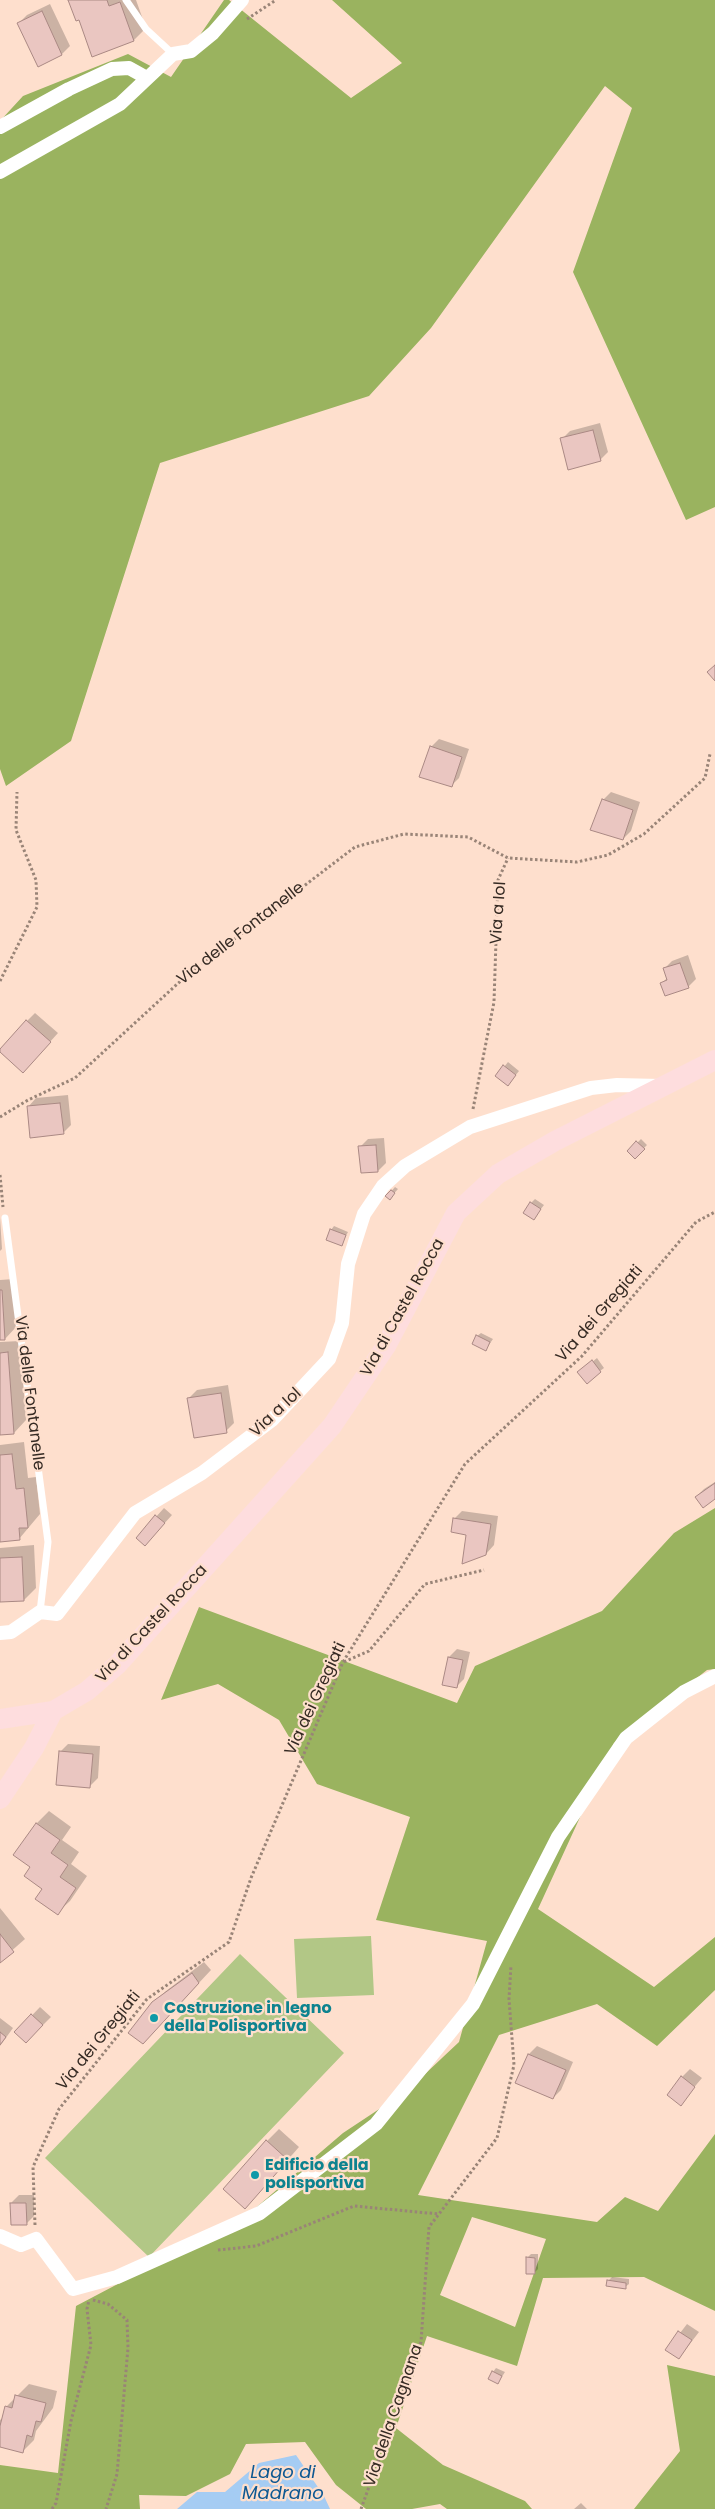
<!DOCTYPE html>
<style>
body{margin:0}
canvas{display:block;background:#fedfcd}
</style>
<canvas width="715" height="2509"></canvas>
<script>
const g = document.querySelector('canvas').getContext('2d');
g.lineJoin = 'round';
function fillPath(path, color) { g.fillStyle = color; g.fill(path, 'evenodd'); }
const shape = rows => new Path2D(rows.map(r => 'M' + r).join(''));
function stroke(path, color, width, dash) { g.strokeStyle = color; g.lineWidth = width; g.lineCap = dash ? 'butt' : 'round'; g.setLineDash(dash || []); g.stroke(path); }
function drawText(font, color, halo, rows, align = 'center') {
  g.font = font + ' Poppins,sans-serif'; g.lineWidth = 4.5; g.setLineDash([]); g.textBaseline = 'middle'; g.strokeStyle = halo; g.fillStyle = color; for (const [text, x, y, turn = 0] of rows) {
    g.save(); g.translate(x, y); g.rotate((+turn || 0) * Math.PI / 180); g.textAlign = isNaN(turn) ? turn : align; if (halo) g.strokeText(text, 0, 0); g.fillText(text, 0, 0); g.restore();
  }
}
const green = shape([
 [371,1936,374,1995,297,1998,294,1939],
 [240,1954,344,2053,149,2257,45,2158]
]);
const forest = shape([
 [224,0,229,0,351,98,402,63,332,0,715,0,715,507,686,520,573,272,632,108,605,86,431,328,369,396,160,463,71,741,6,786,0,769,0,121,23,96,128,54,171,77],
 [715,1508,715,1669,707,1670,614,1743,538,1909,654,1987,715,1937,715,1990,657,2046,597,2004,499,2035,418,2195,597,2222,625,2197,658,2211,715,2134,715,2311,644,2277,543,2278,517,2366,427,2336,396,2428,443,2465,525,2501,532,2509,447,2509,440,2504,412,2509,366,2509,336,2485,305,2442,246,2444,230,2474,186,2496,139,2495,140,2509,0,2509,0,2465,58,2473,76,2306,245,2217,343,2133,408,2090,459,2042,487,1941,376,1920,410,1817,317,1784,279,1720,218,1684,161,1700,199,1607,457,1703,475,1666,602,1611,674,1533],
 [472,2217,546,2239,515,2327,440,2295],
 [667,2365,715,2376,715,2509,634,2509,680,2451]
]);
const water = shape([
 [296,2455,324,2496,330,2509,177,2509,197,2492,225,2492,259,2463]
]);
const shadow = shape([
 [70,0,136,0,146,28,134,40,93,55,80,18],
 [50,4,70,46,62,54,39,65,19,23,27,15],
 [600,423,608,452,600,460,562,439,570,431],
 [439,739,469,749,459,778,451,786,431,747],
 [611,792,640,802,631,831,623,839,603,800],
 [688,955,696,979,688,987,662,983,667,978,664,969,672,961],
 [35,1013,58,1033,31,1063,27,1021],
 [508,1062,519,1071,511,1081,497,1076],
 [68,1095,71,1125,63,1133,28,1107,36,1098],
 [384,1138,386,1163,378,1171,360,1147,368,1139],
 [641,1139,647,1145,635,1157,629,1151],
 [395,1187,398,1189,390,1198,387,1196],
 [535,1199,544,1205,534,1218,531,1203],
 [0,1217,2,1249,0,1251],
 [334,1226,348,1232,341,1245,331,1230],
 [14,1279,17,1326,5,1339,0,1339,0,1280],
 [481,1333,493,1339,486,1349,477,1336],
 [20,1341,26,1420,14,1433,0,1434,0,1342],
 [597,1358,604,1368,600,1371,581,1371],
 [228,1385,234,1423,226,1431,189,1398,197,1390],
 [24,1442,28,1478,36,1477,40,1514,19,1539,0,1541,0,1445],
 [715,1482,715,1498,696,1497,704,1489],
 [164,1508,172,1515,153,1536,137,1538],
 [462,1511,498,1516,494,1545,486,1554,454,1519],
 [34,1545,36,1588,24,1600,0,1601,0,1548],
 [457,1649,470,1652,464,1679,456,1687,449,1657],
 [68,1744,100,1746,98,1778,90,1786,60,1752],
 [49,1811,71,1827,62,1840,79,1852,71,1864,87,1876,70,1901,57,1913,32,1867,15,1855,37,1823],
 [0,1908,25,1939,0,1961],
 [204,1962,211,1970,155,2030,153,2003,166,1991],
 [40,2007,51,2017,26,2042,16,2032],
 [0,2018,13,2028,0,2046],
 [537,2046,573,2062,561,2090,553,2098,529,2054],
 [690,2069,702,2078,680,2104,682,2077],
 [279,2129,299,2147,257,2195,267,2141],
 [19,2195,34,2195,34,2216,26,2224,11,2203],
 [531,2254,538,2254,538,2269,534,2273,527,2258],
 [612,2277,629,2279,629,2284,625,2287,608,2281],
 [687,2324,699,2332,679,2358,667,2350],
 [496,2368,505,2372,498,2383,493,2372],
 [29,2384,57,2391,53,2408,36,2431,34,2440,22,2452,0,2446,0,2420,4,2417,6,2407],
 [581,2503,587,2509,574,2509]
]);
const building = shape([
 [68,0,107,0,109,6,120,2,134,41,92,57,79,20,76,21,68,0],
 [42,11,62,55,38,67,17,23,42,11],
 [593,430,601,461,568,470,560,438,593,430],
 [715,665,715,681,707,672,715,665],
 [430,746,462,757,452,787,419,777,430,746],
 [602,799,633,810,623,840,590,830,602,799],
 [680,963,689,988,665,996,660,983,667,980,663,968,680,963],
 [26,1020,51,1042,23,1073,0,1052,0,1049,26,1020],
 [503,1065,516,1075,508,1086,495,1076,503,1065],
 [60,1103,64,1134,30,1138,27,1106,60,1103],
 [636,1141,645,1149,635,1159,627,1151,636,1141],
 [376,1145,378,1172,361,1173,358,1146,376,1145],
 [391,1190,395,1193,390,1200,385,1196,391,1190],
 [530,1202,541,1209,534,1220,523,1213,530,1202],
 [330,1229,346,1235,342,1246,326,1240,330,1229],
 [0,1290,2,1290,5,1340,0,1340,0,1290],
 [476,1335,490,1342,486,1351,472,1344,476,1335],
 [8,1352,14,1434,0,1435,0,1353,8,1352],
 [592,1360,601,1372,587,1384,577,1372,592,1360],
 [221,1393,227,1433,194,1438,187,1398,221,1393],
 [12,1454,16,1489,24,1488,28,1528,19,1528,20,1540,0,1542,0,1455,12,1454],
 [715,1483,715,1499,703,1508,695,1497,715,1483],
 [155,1515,165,1523,145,1546,136,1538,155,1515],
 [453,1518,491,1524,486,1555,462,1564,466,1535,451,1532,453,1518],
 [22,1557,24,1601,0,1602,0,1558,22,1557],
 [448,1657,463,1660,457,1688,442,1685,448,1657],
 [59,1751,93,1754,90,1788,56,1785,59,1751],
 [36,1823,60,1840,51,1853,68,1865,60,1877,76,1888,58,1915,35,1899,42,1889,24,1876,30,1867,13,1855,36,1823],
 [0,1934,14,1952,0,1963,0,1934],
 [192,1973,199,1983,143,2044,128,2033,152,2002,192,1973],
 [31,2014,43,2025,26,2043,14,2032,31,2014],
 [0,2032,6,2037,0,2045,0,2032],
 [528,2054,566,2070,553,2099,515,2083,528,2054],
 [681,2076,695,2087,681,2106,667,2095,681,2076],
 [266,2140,288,2160,245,2209,223,2189,266,2140],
 [10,2203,26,2203,27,2225,11,2225,10,2203],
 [526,2257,535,2258,535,2274,526,2274,526,2257],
 [607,2280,626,2283,626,2289,606,2286,607,2280],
 [678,2331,692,2340,679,2359,665,2350,678,2331],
 [492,2371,502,2376,498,2384,488,2379,492,2371],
 [15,2395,46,2403,41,2422,36,2421,32,2437,27,2435,23,2453,0,2447,0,2426,5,2406,12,2408,15,2395]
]);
const path = shape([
 [247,19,276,0],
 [0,981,37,907,36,880,16,830,17,792],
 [473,1109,494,1002,498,880,508,858],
 [0,1117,28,1100,75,1078,186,976,355,847,404,834,468,837,508,858,577,862,608,855,644,834,705,778,710,754],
 [0,1175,3,1207],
 [344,1662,369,1651,425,1584,484,1570],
 [35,2225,33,2167,59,2109,147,1999,229,1942,251,1878,343,1662,465,1464,582,1356,696,1222,715,1212],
 [218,2250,256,2246,354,2206,439,2214],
 [93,2300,108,2304,127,2320,128,2348,117,2474,106,2509],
 [52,2509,56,2503,71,2421,91,2345,87,2309,89,2300],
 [361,2509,421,2342,429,2227,497,2138,514,2065,509,1999,511,1965]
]);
const lane = shape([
 [126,0,146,29,173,54],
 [5,1218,48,1542,40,1612]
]);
const street = shape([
 [0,127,69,89,112,69,129,68,147,78],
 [0,172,120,104,173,54,191,51,213,33,242,0],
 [0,1633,11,1632,40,1612,57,1614,135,1513,202,1473,272,1420,329,1359,342,1323,348,1264,364,1214,383,1186,405,1166,470,1127,591,1088,617,1085,660,1086],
 [0,2236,21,2245,36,2239,73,2289,117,2277,260,2213,376,2124,473,2004,558,1837,626,1738,684,1692,715,1676]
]);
const secondary = shape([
 [0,1719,53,1711,87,1691,117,1665,332,1426,386,1346,456,1213,498,1174,555,1141,715,1060],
 [0,1799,34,1748,53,1711]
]);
const markers = [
 [154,2018,5,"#0f9aa8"],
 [255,2175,5,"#0f9aa8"]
];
const streetNames = [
 ["Via a Iol",499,913,-86],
 ["Via delle Fontanelle",241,934,-38],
 ["Via di Castel Rocca",403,1308,-61],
 ["Via dei Gregiati",600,1314,-49],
 ["Via delle Fontanelle",29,1393,83],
 ["Via a Iol",276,1413,-43],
 ["Via di Castel Rocca",152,1624,-47],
 ["Via dei Gregiati",316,1699,-65],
 ["Via dei Gregiati",99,2041,-51],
 ["Via della Cagnana",394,2416,-71]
];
const cultureNames = [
 ["Costruzione in legno",164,2009],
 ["della Polisportiva",164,2027],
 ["Edificio della",265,2166],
 ["polisportiva",265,2184]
];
const waterNames = [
 ["Lago di",283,2473],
 ["Madrano",283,2494]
];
fillPath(green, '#b2c786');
fillPath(forest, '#9ab35f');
fillPath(water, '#a5ccf3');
fillPath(shadow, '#0003');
fillPath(building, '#eac6c1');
stroke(building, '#aa8984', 1);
stroke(path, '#998477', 3, [2.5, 2.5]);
stroke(lane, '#fff', 7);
stroke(street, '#fff', 14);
stroke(secondary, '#feddde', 20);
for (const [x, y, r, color] of markers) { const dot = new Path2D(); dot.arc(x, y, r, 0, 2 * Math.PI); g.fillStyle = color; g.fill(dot); stroke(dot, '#fedfcd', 2); }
drawText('16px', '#352a23', '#fedfcd', streetNames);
drawText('bold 16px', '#0d838f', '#fedfcd', cultureNames, 'left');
drawText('italic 18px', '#0e5892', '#fedfcd', waterNames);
</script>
